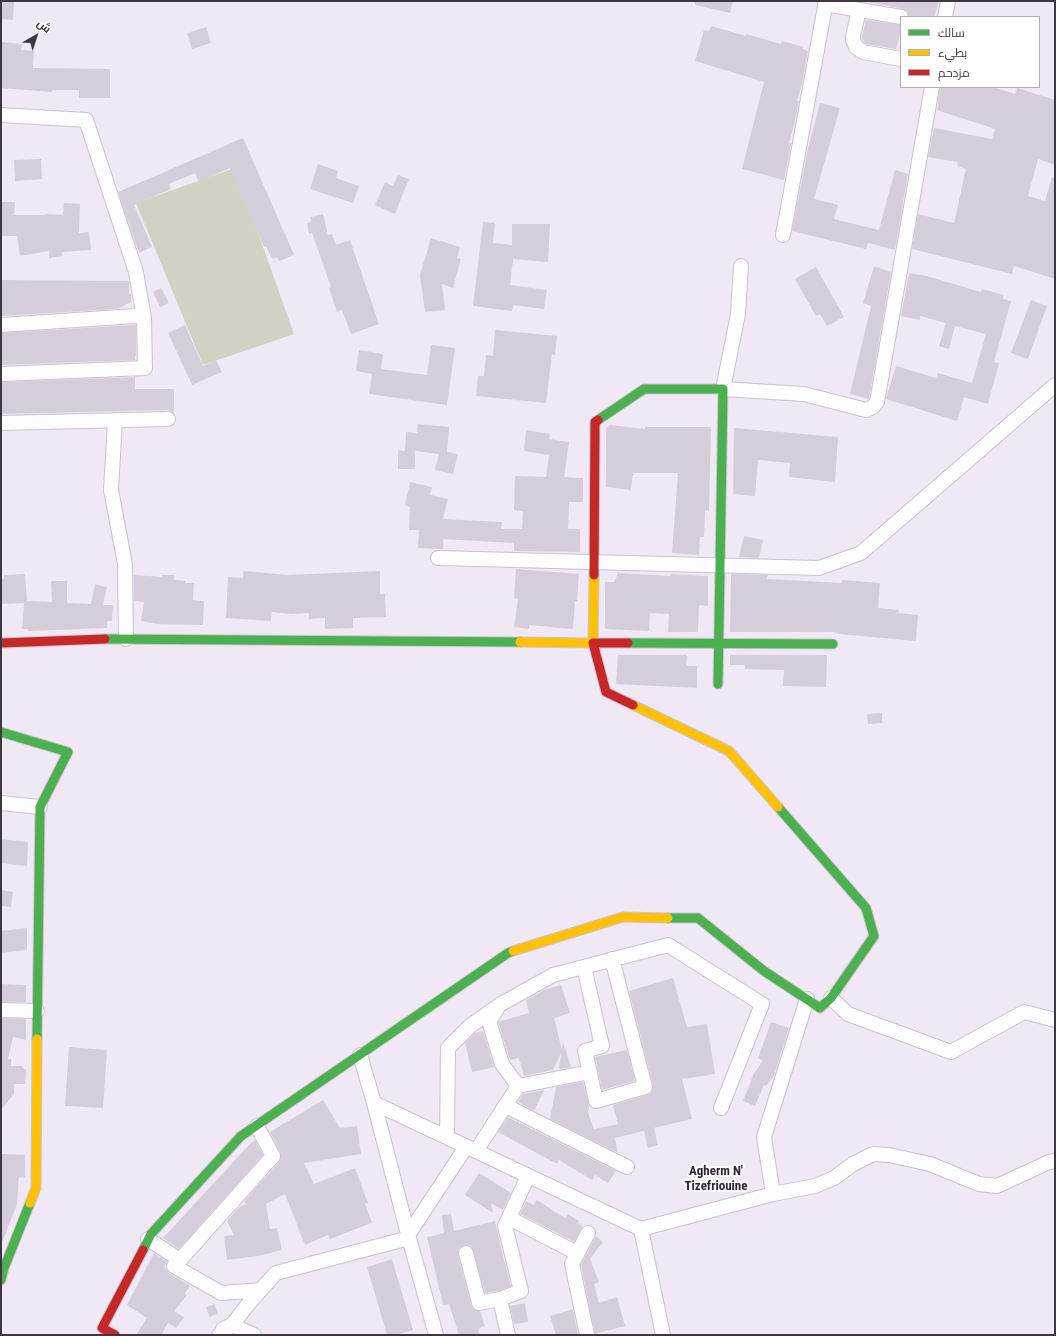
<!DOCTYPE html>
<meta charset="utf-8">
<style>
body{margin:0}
#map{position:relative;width:1056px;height:1336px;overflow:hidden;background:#f1e8f5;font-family:"Roboto Condensed",Cairo,sans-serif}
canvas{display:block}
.frame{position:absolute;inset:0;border:2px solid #3f3643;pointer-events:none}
.legend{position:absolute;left:900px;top:16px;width:140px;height:72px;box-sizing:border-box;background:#fff;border:1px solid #b2afb4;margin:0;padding:5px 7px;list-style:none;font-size:12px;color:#3f3643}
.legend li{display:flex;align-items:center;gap:8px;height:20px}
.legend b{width:20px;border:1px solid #b2afb4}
.north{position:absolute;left:16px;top:16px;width:40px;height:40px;-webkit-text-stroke:3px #fff;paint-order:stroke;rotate:39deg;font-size:11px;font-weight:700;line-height:16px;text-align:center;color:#3f3643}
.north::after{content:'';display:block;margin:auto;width:14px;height:18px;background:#3f3643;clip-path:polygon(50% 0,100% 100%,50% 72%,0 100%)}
</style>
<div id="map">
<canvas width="1056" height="1336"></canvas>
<div class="frame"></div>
<ul class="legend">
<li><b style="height:5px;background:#4caf50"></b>سالك</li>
<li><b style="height:5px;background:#ffc107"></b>بطيء</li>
<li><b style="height:5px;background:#c62828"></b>مزدحم</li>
</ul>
<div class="north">ش</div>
</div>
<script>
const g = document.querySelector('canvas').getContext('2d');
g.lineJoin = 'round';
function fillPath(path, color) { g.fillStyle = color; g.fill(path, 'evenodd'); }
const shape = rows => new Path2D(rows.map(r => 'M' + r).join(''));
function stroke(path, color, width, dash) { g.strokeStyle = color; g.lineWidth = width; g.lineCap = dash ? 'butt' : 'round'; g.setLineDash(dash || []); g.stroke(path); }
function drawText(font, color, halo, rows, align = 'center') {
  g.font = font + ' "Roboto Condensed",sans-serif'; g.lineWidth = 4; g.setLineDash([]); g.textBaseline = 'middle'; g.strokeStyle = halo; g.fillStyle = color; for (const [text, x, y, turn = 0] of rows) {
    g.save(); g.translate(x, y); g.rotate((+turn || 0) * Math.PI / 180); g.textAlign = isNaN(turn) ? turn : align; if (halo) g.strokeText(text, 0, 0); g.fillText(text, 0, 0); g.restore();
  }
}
const green = shape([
 [235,168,294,334,203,365,136,203]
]);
const building = shape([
 [1,1,14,1,13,20,1,19],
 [695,1,733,1,730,13,695,5],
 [863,1,939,1,934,17,909,17,907,11,903,9],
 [866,20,901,25,901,31,896,49,866,44,863,41,862,37],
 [711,26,746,36,746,34,781,44,782,41,804,47,803,49,808,51,802,84,797,101,799,101,795,121,789,143,791,144,784,180,742,169,764,82,695,61,704,30,709,31],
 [206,27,211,43,192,49,187,33],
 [1,42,22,44,21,50,34,51,33,68,110,69,110,98,79,98,79,90,52,90,52,92,1,88],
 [940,87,992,87,1015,94,1017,88,1055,100,1055,165,1038,159,1028,196,1045,201,1052,177,1055,178,1055,279,1014,266,1012,274,912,249,918,214,954,223,966,169,957,166,958,162,928,157,934,128,992,139,995,129,937,110],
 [820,103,840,108,814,199,838,205,834,219,879,230,895,170,908,174,895,250,868,243,866,249,792,231,808,148],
 [243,138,294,255,279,261,277,257,272,259,266,246,264,247,230,168,199,182,195,173,169,184,171,189,134,205,152,247,139,253,118,192],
 [41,159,42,179,15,181,14,160],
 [318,164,338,171,336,178,359,186,353,203,310,189],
 [398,175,409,179,395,214,375,205,385,182,393,186],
 [1,202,15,202,14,215,46,215,46,214,63,215,64,203,80,204,79,233,89,232,91,250,62,252,62,256,49,258,49,251,20,256,17,236,1,236],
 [323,214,328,235,332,234,336,245,350,240,379,324,351,334,342,310,337,312,329,288,331,287,312,233,309,234,307,223,311,222,310,217],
 [483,222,495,223,493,243,512,245,512,224,550,224,548,262,513,259,510,285,547,290,544,309,513,305,512,311,473,306],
 [431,238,460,247,457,258,461,259,453,288,442,284,445,310,425,312,420,275],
 [874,266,891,272,869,399,850,394,871,306,863,303],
 [816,267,844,317,827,326,820,314,816,316,795,279],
 [909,273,927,276,981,292,982,289,1004,295,1003,299,1011,301,994,362,999,363,988,404,964,397,957,421,886,399,896,366,936,378,938,373,972,383,986,334,955,326,949,349,939,346,946,323,920,316,920,320,901,316],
 [1,280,129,281,129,294,131,294,131,302,117,309,1,316],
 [161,288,169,303,160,307,153,292],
 [1031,300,1047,306,1028,359,1011,353],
 [134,325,136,325,136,356,135,356,135,360,1,365,1,333],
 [185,325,203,366,216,360,222,372,192,385,168,333],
 [495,330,557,336,555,355,552,354,546,403,476,396,478,376,484,376,486,355,493,356],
 [431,345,455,348,447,405,369,394,372,374,356,371,359,350,383,354,381,369,427,375],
 [135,377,135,389,174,389,174,413,168,410,1,414,1,382],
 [418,424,449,427,447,452,458,454,453,474,435,470,439,454,415,451,415,469,398,469,398,450,405,451,406,432,417,433],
 [610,425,645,429,645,427,711,427,709,511,705,510,704,537,700,537,699,555,672,553,678,473,633,473,631,490,606,487,606,428],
 [734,428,838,437,835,482,789,477,790,463,758,460,755,496,733,494],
 [526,430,550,434,549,439,569,442,564,477,583,478,583,502,569,502,568,529,580,529,580,552,514,551,514,543,443,539,443,549,418,548,419,530,409,530,410,507,405,505,410,482,432,487,430,495,448,499,443,519,502,522,501,529,522,529,523,511,514,510,515,476,546,477,549,455,524,451],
 [744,536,763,540,759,558,739,557],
 [516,569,579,574,577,601,575,601,573,629,529,625,529,629,514,627,518,599,514,598],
 [243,571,288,575,380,571,380,594,385,594,386,617,353,618,353,628,325,629,325,618,309,619,309,613,291,614,272,612,271,621,226,618,228,577,243,578],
 [618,573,670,576,671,574,708,576,708,606,699,605,698,632,668,632,669,614,650,613,649,631,605,629,605,582,614,582],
 [25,574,27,601,52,602,51,581,67,581,67,603,91,604,95,584,107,587,103,605,113,605,112,621,107,621,107,628,28,631,28,629,22,629,24,603,1,604,1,579,4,579,4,575],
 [731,574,768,575,767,579,842,583,842,580,880,583,878,608,899,610,898,613,918,615,916,641,839,634,833,632,730,632],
 [134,575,162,577,162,575,174,575,174,580,185,581,185,583,194,583,193,600,204,601,203,625,157,624,141,621,144,602,134,601],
 [618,655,687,655,686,666,697,666,697,688,616,684],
 [730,655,827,655,826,687,783,686,784,670,745,669,745,665,730,665],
 [882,713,882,723,868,724,867,714],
 [1,839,28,842,27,866,1,863],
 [1,890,13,892,11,907,1,906],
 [27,928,27,950,1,953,1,931],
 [673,978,687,1027,707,1024,715,1074,682,1079,692,1119,654,1128,658,1145,648,1148,644,1131,615,1138,618,1153,550,1119,556,1087,583,1082,589,1106,588,1112,594,1129,618,1124,613,1105,647,1095,651,1093,653,1089,653,1085,629,991],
 [1,984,26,985,26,1002,1,1002],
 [561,985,570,1013,554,1018,562,1050,563,1042,571,1067,559,1069,561,1053,553,1070,524,1076,519,1058,510,1060,498,1022,529,1013,526,1000,544,990],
 [1,1018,26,1019,26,1040,13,1037,8,1059,11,1059,11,1066,21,1066,26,1070,25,1084,14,1084,14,1094,1,1110],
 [771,1022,789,1028,774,1076,766,1086,764,1085,755,1106,743,1101,754,1073,763,1061,758,1058],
 [483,1031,494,1067,472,1072,465,1043,475,1033],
 [69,1047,107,1050,103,1108,65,1106],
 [627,1050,635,1081,602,1090,595,1057],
 [544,1090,535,1109,533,1110,518,1102,523,1094],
 [323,1100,340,1128,357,1126,361,1154,304,1163,314,1184,355,1168,368,1203,365,1204,372,1223,330,1239,328,1235,305,1245,285,1194,266,1204,270,1229,277,1228,282,1250,258,1256,227,1260,224,1236,234,1235,227,1221,238,1208,246,1204,244,1201,279,1162,281,1157,280,1152,270,1132],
 [508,1117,616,1171,608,1183,595,1175,592,1180,559,1160,557,1164,498,1132],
 [255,1140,263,1155,179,1249,163,1238,249,1145],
 [1,1154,25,1155,25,1178,19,1177,17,1204,1,1245],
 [479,1173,511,1193,503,1210,491,1203,493,1213,465,1195],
 [537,1200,565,1218,568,1214,579,1221,578,1223,583,1227,574,1242,520,1214,526,1201,533,1205],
 [451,1214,454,1231,495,1221,504,1261,505,1261,506,1268,511,1286,498,1291,485,1293,472,1247,469,1245,464,1245,460,1247,458,1250,458,1255,471,1305,473,1309,480,1311,485,1326,478,1329,480,1335,459,1335,449,1304,443,1305,427,1237,444,1233,442,1215],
 [596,1236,603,1242,590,1259,599,1282,594,1284,599,1303,617,1297,625,1326,595,1334,581,1265],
 [154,1253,167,1262,164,1266,169,1273,190,1286,185,1293,187,1295,174,1311,184,1317,176,1328,168,1323,161,1335,136,1335,147,1318,127,1305],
 [392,1259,413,1330,395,1335,387,1335,367,1267],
 [525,1303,528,1322,514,1324,510,1306],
 [215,1304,218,1314,209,1317,206,1307],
 [573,1309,578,1335,556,1335,550,1316]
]);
const street = shape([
 [825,4,901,17],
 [859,10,853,36,853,40,856,47,863,52,901,59],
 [945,17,948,1],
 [1,115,86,120,136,272,144,318],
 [783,235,826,1],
 [741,266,738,314,723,389,804,394,866,410,873,407,877,402,932,87],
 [1,325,135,316,144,318,145,368,1,374],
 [115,420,111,490,125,564,126,639],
 [1,423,168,419],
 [438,558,819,568,861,553,1055,385],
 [1,803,40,807],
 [584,967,602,1046,585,1051,596,1101,645,1087,612,959],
 [831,998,848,1014,951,1052,1024,1012,1055,1020],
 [497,1009,489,1021,502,1064,518,1086],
 [1,1010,37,1011],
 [360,1055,374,1103,409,1238,436,1335],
 [374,1103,641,1229,773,1194,815,1186,834,1178,853,1164,873,1154,889,1155,930,1164,979,1184,997,1186,1049,1162,1055,1161],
 [506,1106,627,1167],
 [447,1137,448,1048,470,1026,501,1004,553,975,668,945,762,1004,721,1108],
 [476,1151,518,1086,590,1072],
 [773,1194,764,1137,807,999],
 [509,1218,577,1253],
 [641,1229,663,1335],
 [408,1235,466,1147],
 [148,1239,180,1260,273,1156,257,1126],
 [466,1253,479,1303,500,1299],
 [180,1260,174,1266,221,1293,261,1290],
 [223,1329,232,1325,254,1335],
 [219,1335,232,1325,249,1303,276,1273,409,1238],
 [508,1335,500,1299,521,1291,505,1226,528,1176],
 [587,1335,572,1264,588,1233]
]);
const fast = shape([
 [598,420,644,389,723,389,718,684],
 [105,639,520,642],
 [628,643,833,644],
 [1,732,68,752,40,807,37,1039],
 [668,918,698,918,764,971,820,1008,831,998,874,936,866,908,778,807],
 [143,1250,151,1234,241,1136,508,953,513,951],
 [1,1280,4,1268,30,1203]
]);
const slow = shape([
 [520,642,593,643,594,575],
 [633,705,729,751,778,807],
 [513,951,623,917,668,918],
 [30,1203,36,1188,37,1039]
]);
const jam = shape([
 [594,575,595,422,598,420],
 [1,643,105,639],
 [628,643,593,643,606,692,633,705],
 [115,1335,102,1328,143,1250]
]);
const neighbourhoodNames = [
 ["Agherm N'",716,1172],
 ["Tizefriouine",716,1187]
];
fillPath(green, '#d4d1c4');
fillPath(building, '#d5ceda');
stroke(street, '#cac2ce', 16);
stroke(fast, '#cac2ce', 11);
stroke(slow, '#cac2ce', 11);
stroke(jam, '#cac2ce', 11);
stroke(street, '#fdfcfe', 14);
stroke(fast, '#4caf50', 9);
stroke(slow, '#ffc107', 9);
stroke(jam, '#c62828', 9);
drawText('bold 13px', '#32223a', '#fff', neighbourhoodNames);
</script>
